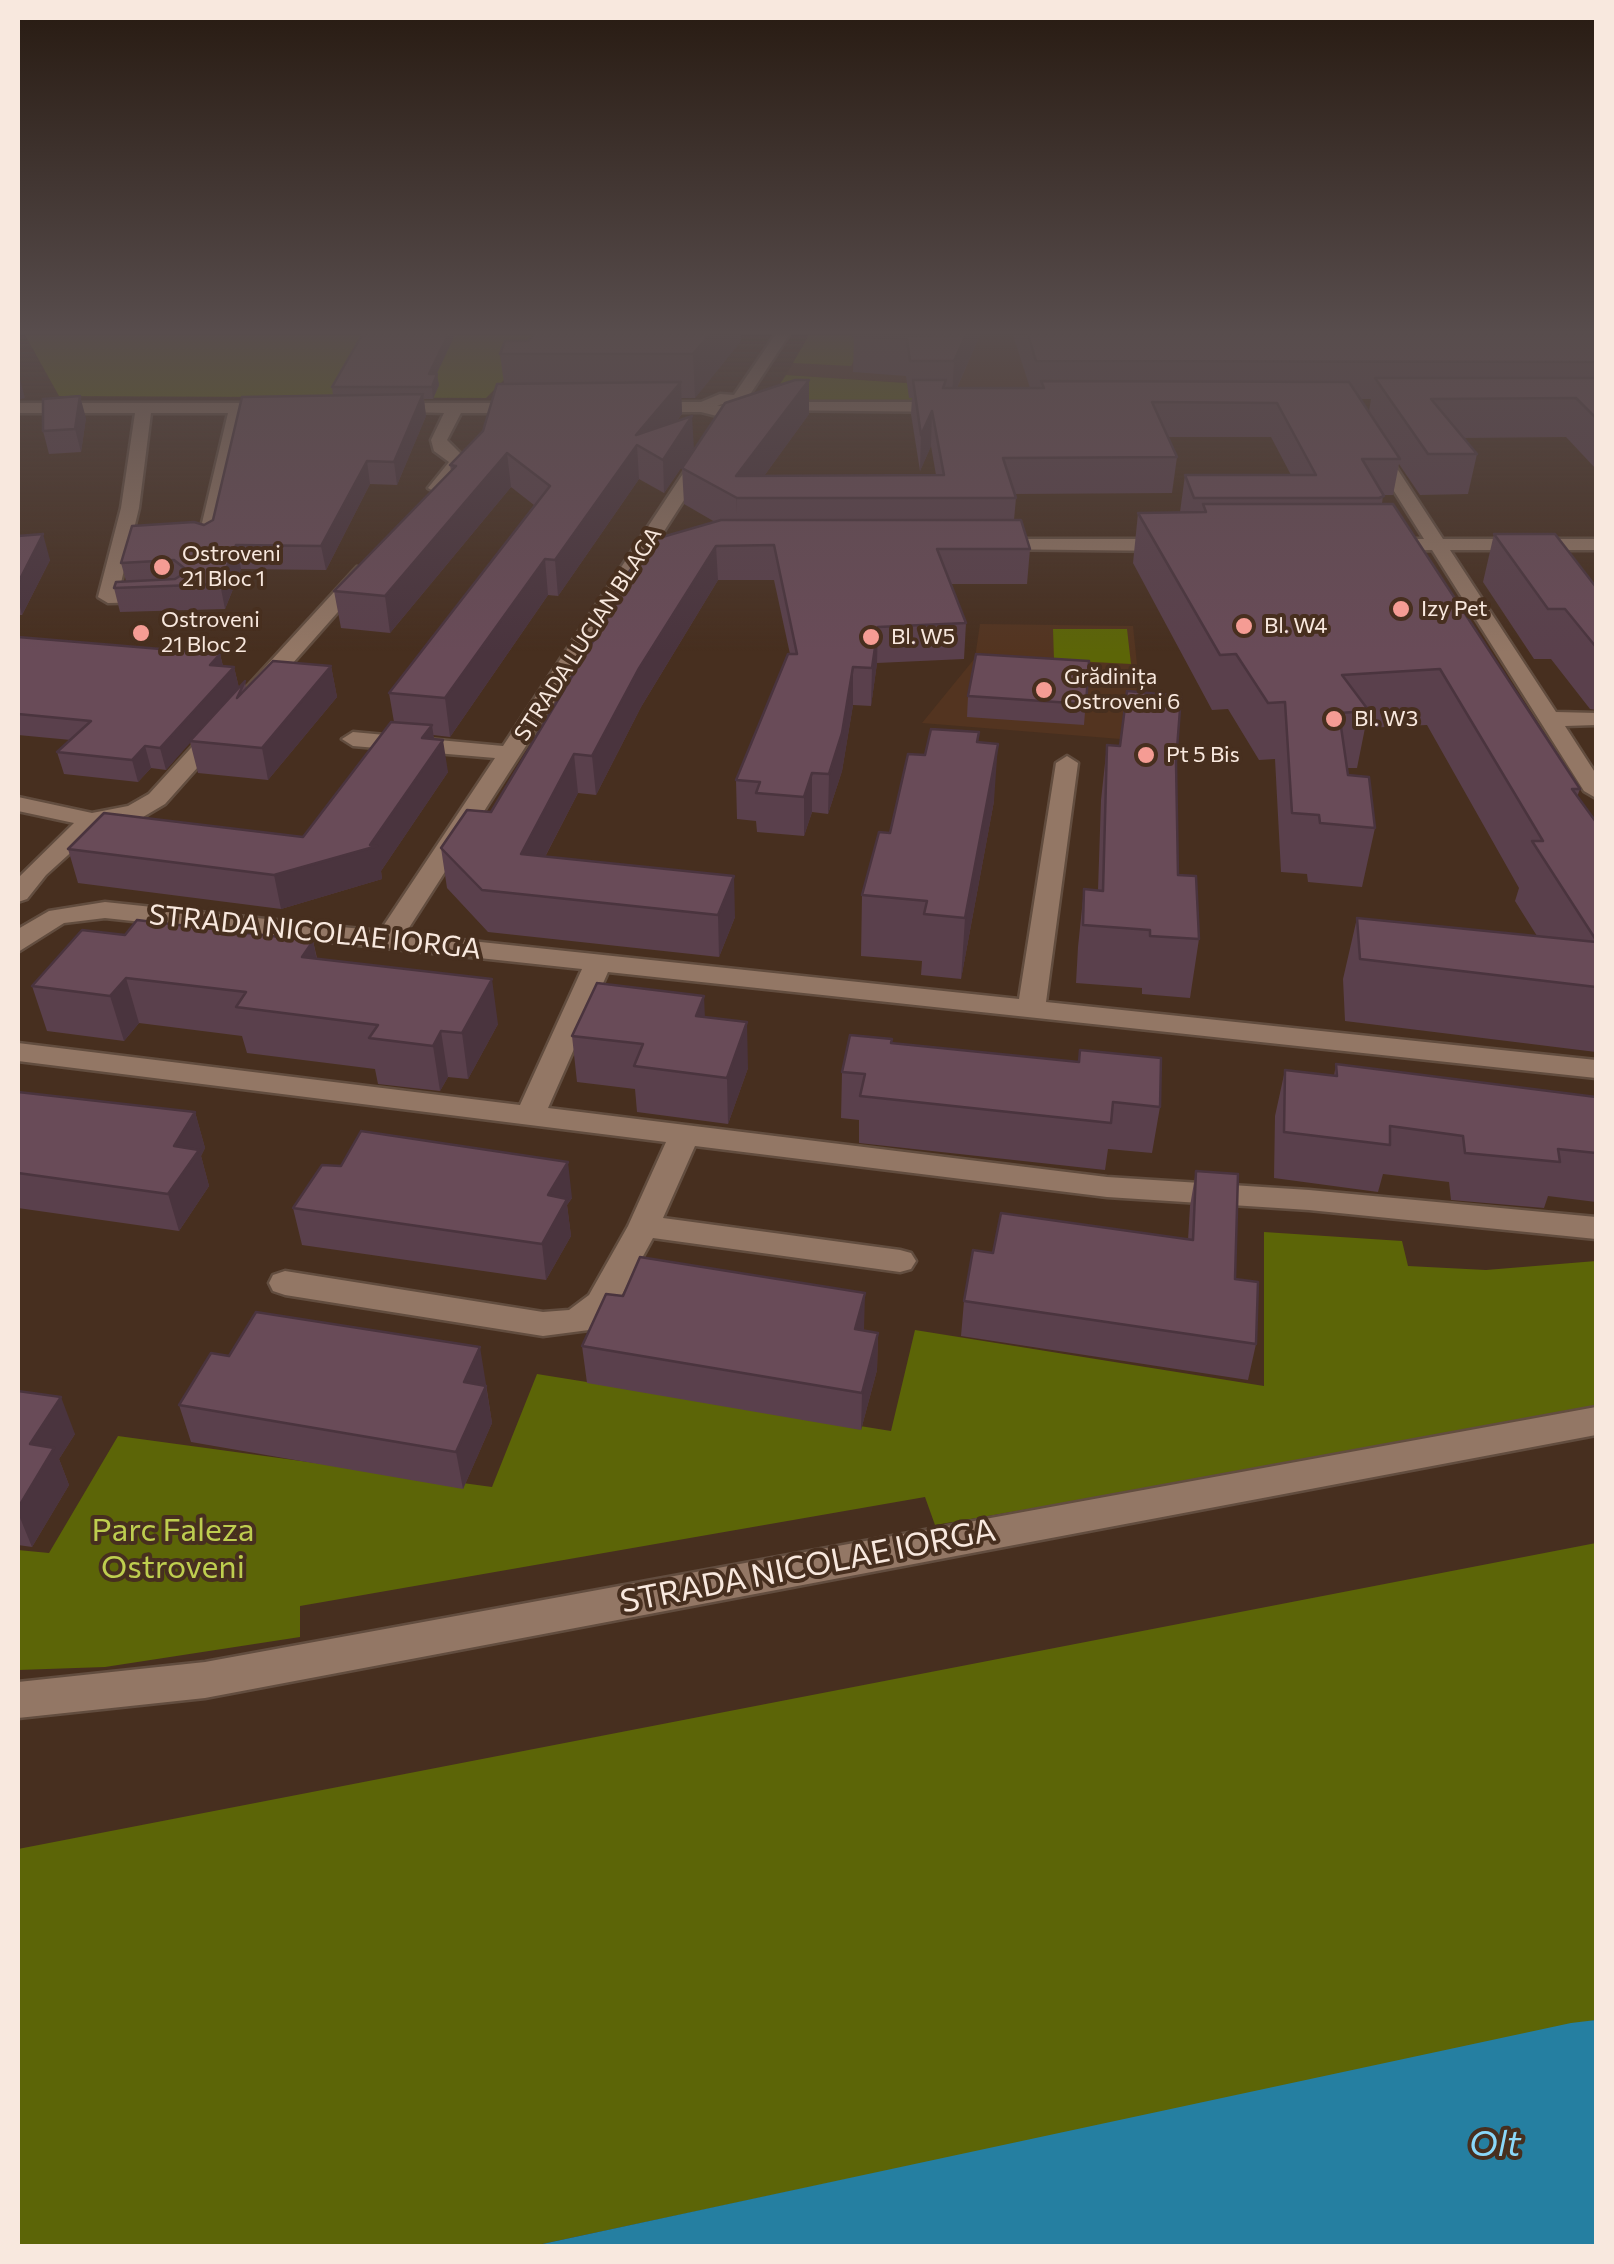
<!DOCTYPE html>
<meta charset="utf-8">
<style>
body{margin:0}
#map{position:relative;width:1614px;height:2264px;overflow:hidden;background:#472f1f;font-family:Commissioner,sans-serif}
canvas{display:block}
.frame{position:absolute;inset:0;border:20px solid #f8e8de;pointer-events:none}
</style>
<div id="map">
<canvas width="1614" height="2264"></canvas>
<div class="frame"></div>
</div>
<script>
const g = document.querySelector('canvas').getContext('2d');
g.lineJoin = 'round';
function fillPath(path, color) { g.fillStyle = color; g.fill(path, 'evenodd'); }
const shape = rows => new Path2D(rows.map(r => 'M' + r).join(''));
function stroke(path, color, width, dash) { g.strokeStyle = color; g.lineWidth = width; g.lineCap = dash ? 'butt' : 'round'; g.setLineDash(dash || []); g.stroke(path); }
function drawText(font, color, halo, rows, align = 'center') {
  g.font = font + ' Commissioner,sans-serif'; g.lineWidth = 8; g.setLineDash([]); g.textBaseline = 'middle'; g.strokeStyle = halo; g.fillStyle = color; for (const [text, x, y, turn = 0] of rows) {
    g.save(); g.translate(x, y); g.rotate((+turn || 0) * Math.PI / 180); g.textAlign = isNaN(turn) ? turn : align; if (halo) g.strokeText(text, 0, 0); g.fillText(text, 0, 0); g.restore();
  }
}
const built = shape([
 [809,335,1171,335,1200,398,959,401,950,386,786,375],
 [980,624,1133,626,1145,741,922,723,975,658]
]);
const green = shape([
 [25,335,549,335,486,398,59,396],
 [809,335,867,335,851,366,793,363],
 [786,375,951,386,959,401,784,401,772,396],
 [1053,629,1127,629,1131,664,1054,660],
 [1264,1232,1402,1241,1408,1266,1486,1270,1596,1261,1596,1413,935,1525,925,1497,300,1606,300,1637,105,1667,18,1670,18,1550,49,1553,118,1436,492,1487,537,1374,891,1431,915,1330,1264,1386],
 [1596,1543,1596,2020,533,2246,18,2246,18,1849]
]);
const water = shape([
 [1596,2020,1596,2246,533,2246,1571,2023]
]);
const minor = shape([
 [775,335,789,335,749,396,759,407,757,410,729,419,701,412,644,412,636,407,644,402,701,402,720,394,734,395,775,335],
 [722,404,740,405,717,406,722,404],
 [770,402,954,402,962,407,954,412,764,410,764,404,770,402],
 [18,403,278,403,286,408,278,413,244,413,216,540,207,546,198,540,228,413,151,413,139,508,119,591,157,590,167,596,157,602,108,603,98,597,121,508,135,413,18,413,18,403],
 [384,403,528,403,536,408,528,413,461,413,447,440,468,461,437,493,428,488,449,462,434,451,431,440,444,413,378,411,376,408,384,403],
 [1369,444,1381,444,1443,539,1596,539,1596,550,1450,550,1556,712,1596,713,1596,725,1565,726,1596,774,1596,798,1584,791,1432,550,1379,551,1370,545,1379,539,1424,539,1367,448,1369,444],
 [698,451,713,455,405,934,1019,999,1056,763,1067,756,1078,763,1046,1002,1596,1060,1596,1078,608,972,548,1108,1107,1177,1309,1190,1596,1217,1596,1239,1309,1210,1107,1197,695,1146,663,1218,900,1250,911,1253,916,1261,911,1269,900,1272,653,1238,613,1311,589,1330,543,1336,285,1295,273,1291,269,1283,273,1275,285,1271,543,1312,569,1310,589,1295,628,1226,666,1142,18,1061,18,1043,520,1105,582,969,105,918,64,923,18,952,18,929,49,911,105,902,380,931,495,758,353,746,342,739,353,732,503,746,698,451],
 [989,539,1173,539,1182,545,1173,551,982,549,980,545,989,539],
 [357,567,374,571,262,698,246,698,246,688,357,567],
 [219,724,230,731,165,804,143,817,100,826,46,875,27,899,18,902,18,878,74,823,18,811,18,797,92,813,128,806,149,794,211,726,219,724],
 [1596,1407,1596,1435,205,1698,18,1718,18,1682,205,1662,1596,1407]
]);
const wall = shape([
 [854,335,980,335,957,388,1030,388,1013,335,1596,335,1596,469,1566,437,1463,438,1477,454,1468,494,1420,495,1399,464,1393,495,1383,495,1382,504,1580,789,1577,797,1596,822,1596,1052,1345,1021,1343,979,1357,918,1537,936,1515,901,1519,888,1427,725,1365,728,1357,768,1347,768,1348,775,1375,828,1362,887,1308,882,1307,874,1281,872,1275,759,1259,760,1228,709,1212,710,1133,563,1138,513,1180,512,1185,475,1291,475,1271,437,1168,437,1177,457,1172,493,1014,494,1016,498,1014,520,1030,549,1027,584,951,584,966,623,964,659,877,663,871,706,853,705,842,771,828,814,812,812,804,836,757,832,756,821,737,819,736,780,790,654,774,580,718,580,641,707,596,795,578,793,545,857,735,917,719,957,488,932,447,888,441,848,491,812,606,618,605,605,715,522,684,504,682,468,809,380,809,414,764,476,936,475,931,446,920,471,911,414,912,398,909,398,906,376,853,372],
 [1361,399,1371,399,1369,411],
 [741,341,695,398,681,398,682,414,676,422,694,449,664,493,639,479,558,596,548,595,450,737,433,735,448,772,381,871,382,879,281,909,78,883,68,849,303,837,394,722,389,693,534,505,511,487,390,633,341,628,334,591,451,471,450,465,483,431,504,384,500,354],
 [436,374,439,385,433,399,424,399,426,416,397,485,370,484,326,570,241,569,225,609,120,612,114,588,126,581,121,563,204,525,213,520,333,396,332,387],
 [86,418,81,452,49,454,43,431],
 [1494,534,1596,587,1596,710,1590,709,1551,659,1534,659,1483,582],
 [18,536,50,560,22,615,18,615],
 [18,637,220,654,223,666,234,667,239,688,245,681,246,688,331,666,337,697,268,780,198,773,190,742,166,770,151,768,138,782,64,774,57,752,71,740,18,735],
 [1089,661,1084,725,967,717,968,696],
 [979,732,978,742,994,801,961,979,921,975,922,961,861,956,862,895,925,755],
 [1107,745,1176,762,1178,875,1199,939,1190,998,1142,994,1142,988,1076,983,1078,947,1084,889,1098,890,1101,800],
 [125,935,313,941,317,958,498,1024,468,1079,448,1077,440,1091,378,1084,375,1069,247,1053,242,1036,139,1023,124,1041,47,1031,32,986],
 [705,1017,748,1068,728,1124,637,1112,635,1089,577,1082,572,1036],
 [891,1043,1160,1107,1152,1153,1108,1149,1105,1170,859,1143,859,1120,841,1118,842,1072],
 [1336,1064,1596,1097,1596,1202,1548,1196,1544,1208,1451,1200,1449,1182,1383,1174,1378,1192,1274,1178,1275,1116,1285,1070,1334,1076],
 [18,1092,195,1112,205,1148,201,1156,209,1186,179,1231,18,1208],
 [1196,1171,1235,1279,1256,1344,1248,1380,961,1336,964,1301,993,1253,1188,1240,1190,1206],
 [572,1198,567,1205,571,1236,546,1280,302,1245,293,1208],
 [864,1331,878,1333,877,1370,861,1430,587,1383,582,1346],
 [229,1356,486,1384,492,1423,463,1489,191,1442,179,1405],
 [18,1391,75,1434,59,1459,69,1485,32,1547,18,1545]
]);
const shadedWall = shape([
 [448,335,455,335,431,386,429,374],
 [709,335,741,335,741,341,695,398,693,354],
 [966,335,980,335,952,398,954,361],
 [18,372,25,398,18,400],
 [437,374,439,385,433,399,432,387],
 [809,380,809,414,748,498,737,498,737,513,736,476],
 [681,382,682,414,650,453,636,435],
 [423,394,426,416,397,485,394,462],
 [80,396,86,418,81,452,75,429],
 [932,411,931,446,920,471,921,435],
 [692,416,694,449,664,493,663,460],
 [637,445,639,479,558,596,555,560],
 [507,453,511,487,390,633,385,596],
 [367,461,370,484,326,570,321,546],
 [43,534,50,560,22,615,18,599,18,583],
 [236,545,241,569,225,609,220,584],
 [716,546,718,580,641,707,596,795,592,756,638,670],
 [545,559,548,595,450,737,445,698],
 [878,627,877,663,871,706,872,668],
 [220,654,225,675,210,665],
 [331,666,337,697,268,780,262,748],
 [234,667,239,688,166,770,160,748],
 [853,667,853,705,842,771,828,814,829,774],
 [432,725,436,752,443,740,448,772,381,871,382,879,281,909,274,875,370,845,422,738],
 [998,744,994,801,961,979,965,918],
 [145,746,151,768,138,782,132,760],
 [574,754,578,793,525,895,521,854],
 [812,773,812,812,804,836,804,797],
 [734,876,735,917,719,957,718,915],
 [313,941,322,985,302,957],
 [126,978,139,1023,124,1041,110,996],
 [492,979,498,1024,468,1079,462,1033],
 [704,996,706,1041,696,1016],
 [747,1022,748,1068,728,1124,727,1078],
 [441,1031,448,1077,440,1091,433,1046],
 [195,1112,205,1148,201,1156,209,1186,179,1231,168,1194,174,1146],
 [568,1162,572,1198,567,1205,571,1236,546,1280,542,1244,548,1195],
 [865,1293,864,1330,854,1366,855,1329],
 [878,1333,877,1370,861,1430,862,1393],
 [480,1347,486,1384,470,1419,464,1382],
 [486,1386,492,1423,463,1489,456,1452],
 [61,1397,75,1434,59,1459,69,1485,32,1547,18,1513,18,1508,30,1444]
]);
const building = shape([
 [362,335,448,335,429,374,437,374,432,387,332,387,362,335],
 [534,335,709,335,693,354,500,354,505,341,528,341,534,335],
 [966,335,954,361,910,361,907,339,853,336,966,335],
 [1028,335,1596,335,1596,362,1036,361,1028,335],
 [1375,378,1596,378,1596,418,1576,398,1431,399,1477,454,1428,454,1375,378],
 [795,380,809,380,736,476,944,475,932,411,921,435,913,380,946,380,943,388,1044,388,1041,381,1349,382,1400,459,1362,459,1384,496,1379,498,1194,498,1185,475,1316,475,1277,403,1152,402,1177,457,1003,458,1016,498,737,498,682,468,725,403,795,380],
 [681,382,636,435,692,416,663,460,637,445,555,560,545,559,445,698,389,693,550,486,507,453,385,596,334,591,456,466,450,465,483,431,497,384,681,382],
 [423,394,394,462,367,461,321,546,236,545,220,584,114,588,116,582,175,579,188,571,174,560,121,563,132,526,194,522,204,525,213,520,242,397,423,394],
 [80,396,75,429,43,431,43,399,80,396],
 [1203,504,1393,504,1580,789,1572,789,1596,822,1596,940,1532,841,1543,841,1440,669,1342,675,1369,711,1339,713,1348,775,1369,777,1375,828,1320,823,1319,815,1292,813,1285,702,1268,703,1236,654,1220,655,1138,513,1206,512,1203,504],
 [721,520,1021,520,1030,549,937,549,966,623,878,627,872,668,853,667,842,733,829,774,812,773,804,797,756,793,760,782,736,780,788,654,797,654,774,545,716,546,638,670,592,756,574,754,521,854,734,876,718,915,482,890,441,848,467,810,491,812,614,606,605,605,652,540,721,520],
 [43,534,18,583,18,536,43,534],
 [1494,534,1555,534,1596,587,1596,647,1565,609,1548,609,1494,534],
 [18,637,220,654,210,665,234,667,160,748,145,746,132,760,57,752,91,721,18,714,18,637],
 [976,654,1089,661,1086,704,968,696,976,654],
 [273,661,331,666,262,748,190,741,245,681,237,698,273,661],
 [1127,691,1181,696,1176,762,1178,875,1196,876,1199,939,1150,936,1150,930,1083,925,1084,889,1103,891,1107,745,1120,746,1127,691],
 [391,722,432,725,422,738,443,740,370,845,377,846,274,875,68,849,104,813,303,837,391,722],
 [931,729,979,732,977,742,998,744,965,918,924,914,927,901,862,895,879,832,890,833,908,754,925,755,931,729],
 [1357,918,1596,942,1596,987,1360,959,1357,918],
 [137,920,313,941,302,957,492,979,462,1033,441,1031,433,1046,369,1038,378,1025,236,1007,246,992,126,978,110,996,32,986,82,930,125,935,137,920],
 [597,983,704,996,696,1016,747,1022,727,1078,634,1066,643,1044,572,1036,597,983],
 [850,1035,892,1039,891,1043,1079,1062,1080,1050,1161,1058,1160,1107,1113,1102,1111,1123,860,1096,865,1074,842,1072,850,1035],
 [1336,1064,1596,1097,1596,1153,1558,1149,1560,1162,1465,1153,1463,1136,1390,1126,1390,1145,1284,1132,1285,1070,1337,1076,1336,1064],
 [18,1092,195,1112,174,1146,199,1150,168,1194,18,1173,18,1092],
 [361,1131,568,1162,548,1195,567,1199,542,1244,293,1208,322,1165,341,1166,361,1131],
 [1196,1171,1238,1174,1235,1279,1258,1282,1256,1344,964,1301,973,1250,993,1253,1001,1213,1193,1240,1196,1171],
 [640,1257,865,1293,855,1329,878,1333,862,1393,582,1346,606,1294,623,1296,640,1257],
 [256,1312,480,1347,464,1382,486,1386,456,1452,179,1405,211,1353,229,1356,256,1312],
 [18,1391,61,1397,30,1444,54,1448,18,1508,18,1391]
]);
const markers = [
 [162,567,10,"#f59c94"],
 [1401,609,10,"#f59c94"],
 [1244,626,10,"#f59c94"],
 [141,633,10,"#f59c94"],
 [871,637,10,"#f59c94"],
 [1044,690,10,"#f59c94"],
 [1334,719,10,"#f59c94"],
 [1146,755,10,"#f59c94"]
];
const farPoinames = [
 ["Ostroveni",182,554],
 ["21 Bloc 1",182,579],
 ["Izy Pet",1421,609],
 ["Ostroveni",161,620],
 ["21 Bloc 2",161,645],
 ["Bl. W4",1264,626],
 ["Bl. W5",891,637],
 ["Grădinița",1064,677],
 ["Ostroveni 6",1064,702],
 ["Bl. W3",1354,719],
 ["Pt 5 Bis",1166,755]
];
const farStreetnames = [
 ["STRADA LUCIAN BLAGA",588,634,-57]
];
const streetNames = [
 ["STRADA NICOLAE IORGA",315,932,6]
];
const nearParknames = [
 ["Parc Faleza",173,1530],
 ["Ostroveni",173,1567]
];
const nearStreetnames = [
 ["STRADA NICOLAE IORGA",808,1566,-11]
];
const nearWaternames = [
 ["Olt",1495,2144]
];
fillPath(built, '#533420');
fillPath(green, '#5c6507');
fillPath(water, '#257fa1');
stroke(minor, '#624d3f', 5);
fillPath(minor, '#937765');
fillPath(wall, '#5a404c');
fillPath(shadedWall, '#4a343e');
fillPath(building, '#694b58');
stroke(building, '#4a343e', 2.5);
const sky = g.createLinearGradient(0, 0, 0, 652);
sky.addColorStop(0, '#271a11');
sky.addColorStop(0.51, '#584d4d');
sky.addColorStop(1, '#584d4d00');
g.fillStyle = sky;
g.fillRect(0, 0, 1614, 652);
for (const [x, y, r, color] of markers) { const dot = new Path2D(); dot.arc(x, y, r, 0, 2 * Math.PI); g.fillStyle = color; g.fill(dot); stroke(dot, '#472f1f', 4); }
drawText('22px', '#f8e8de', '#472f1f', farPoinames, 'left');
drawText('22px', '#f8e8de', '#472f1f', farStreetnames);
drawText('28px', '#f8e8de', '#472f1f', streetNames);
drawText('32px', '#bece4f', '#472f1f', nearParknames);
drawText('32px', '#f8e8de', '#472f1f', nearStreetnames);
drawText('italic 35px', '#8ad8fa', '#472f1f', nearWaternames);
</script>
